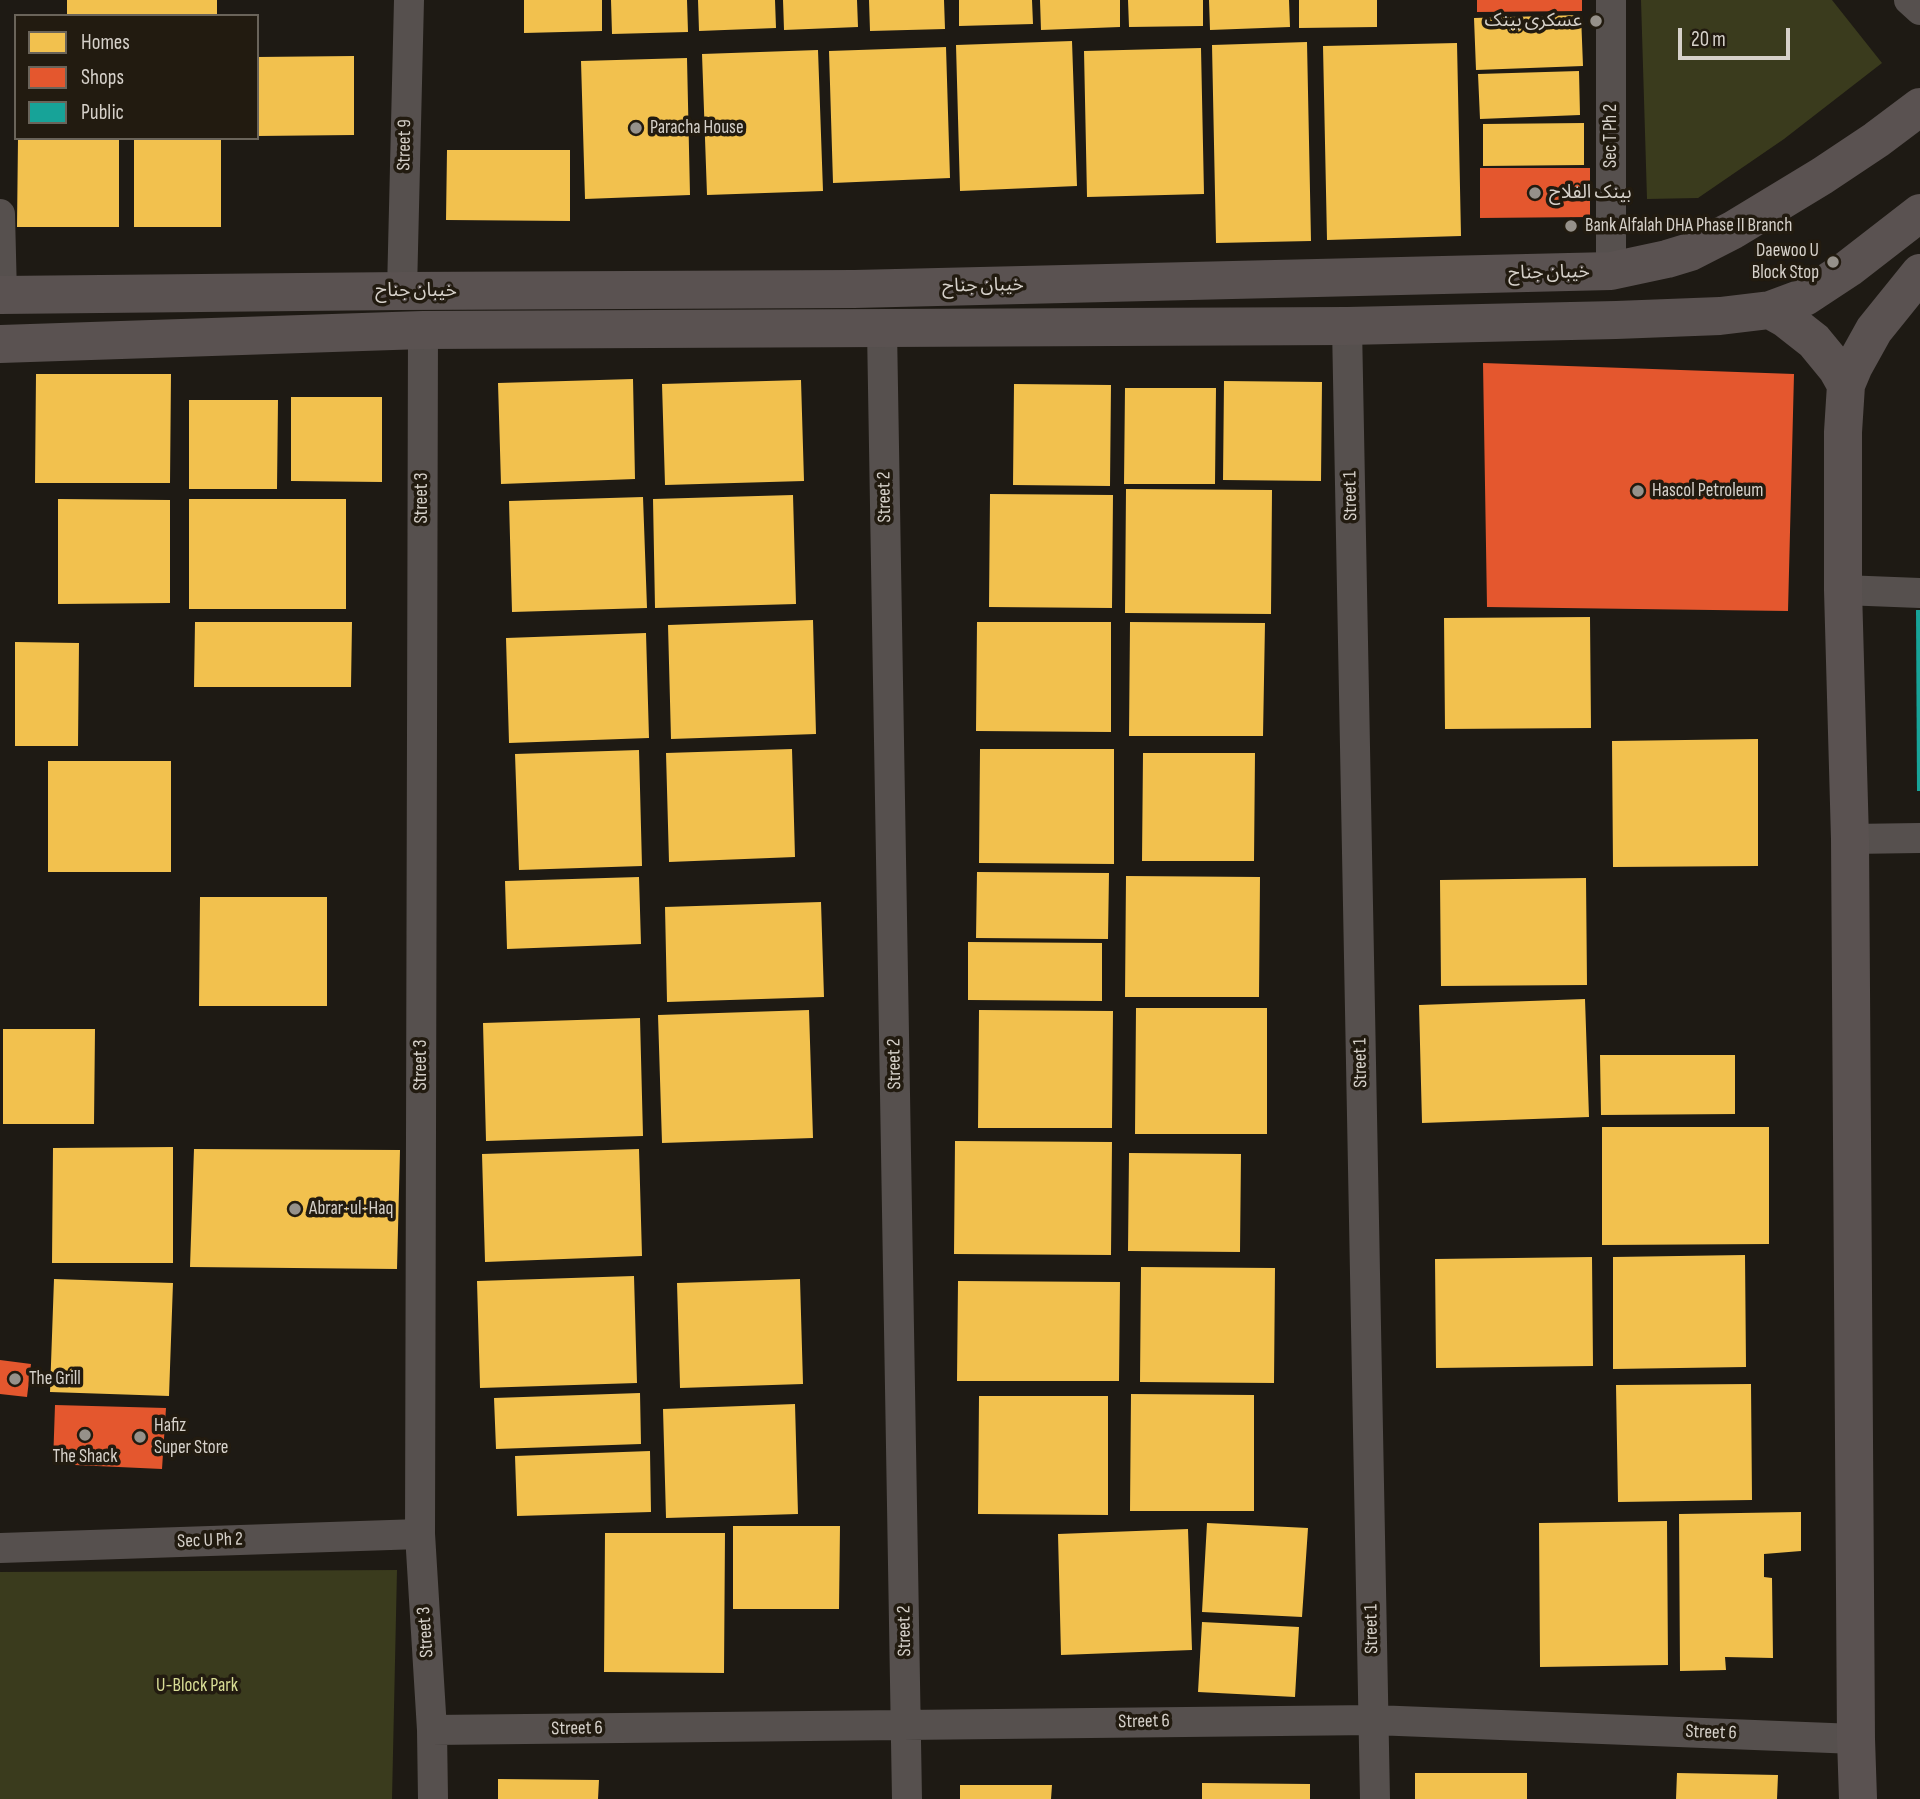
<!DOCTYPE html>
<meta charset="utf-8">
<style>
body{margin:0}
#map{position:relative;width:1920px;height:1799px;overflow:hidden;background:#1e1a14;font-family:"Sofia Sans Condensed",sans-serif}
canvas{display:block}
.legend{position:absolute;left:14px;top:14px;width:245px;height:126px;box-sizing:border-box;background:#221b10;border:2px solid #6a645a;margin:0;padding:9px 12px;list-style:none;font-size:21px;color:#d6d1ca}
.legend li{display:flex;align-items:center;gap:14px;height:35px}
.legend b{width:35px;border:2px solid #6a645a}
.scale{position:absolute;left:1678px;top:28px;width:112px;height:32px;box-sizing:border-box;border:4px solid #d6d1ca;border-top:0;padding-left:9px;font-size:21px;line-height:24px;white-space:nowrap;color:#d6d1ca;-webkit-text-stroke:5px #221b10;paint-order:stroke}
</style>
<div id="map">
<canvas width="1920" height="1799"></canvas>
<ul class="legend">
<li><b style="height:19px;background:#f2c14e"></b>Homes</li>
<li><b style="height:19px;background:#e4572e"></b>Shops</li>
<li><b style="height:19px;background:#17a398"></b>Public</li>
</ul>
<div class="scale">20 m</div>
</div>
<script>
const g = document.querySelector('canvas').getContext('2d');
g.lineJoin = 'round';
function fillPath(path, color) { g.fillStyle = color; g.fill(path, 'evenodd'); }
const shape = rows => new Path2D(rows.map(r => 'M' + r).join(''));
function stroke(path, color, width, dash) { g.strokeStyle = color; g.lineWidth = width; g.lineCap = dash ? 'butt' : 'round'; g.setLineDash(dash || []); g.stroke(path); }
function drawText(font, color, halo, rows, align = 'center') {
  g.font = font + ' "Sofia Sans Condensed","Noto Sans Arabic",sans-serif'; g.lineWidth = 7; g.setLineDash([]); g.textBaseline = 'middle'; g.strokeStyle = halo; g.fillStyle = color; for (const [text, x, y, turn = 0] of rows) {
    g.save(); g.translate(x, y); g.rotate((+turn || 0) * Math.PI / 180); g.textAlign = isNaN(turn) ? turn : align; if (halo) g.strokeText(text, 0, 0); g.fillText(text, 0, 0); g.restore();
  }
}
const green = shape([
 [1641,0,1832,0,1882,63,1784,139,1698,198,1647,199],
 [397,1570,392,1799,0,1799,0,1572]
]);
const homes = shape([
 [67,0,217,0,217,16,67,16],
 [524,0,602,0,602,31,524,33],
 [611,0,687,0,688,32,612,34],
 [698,0,775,0,776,28,699,31],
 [783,0,857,0,858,27,784,30],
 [869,0,944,0,945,29,870,31],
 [959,0,1032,0,1033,24,959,26],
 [1040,0,1120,0,1120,27,1041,30],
 [1128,0,1203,0,1203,26,1129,27],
 [1209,0,1289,0,1290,27,1210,30],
 [1299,0,1377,0,1377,27,1299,28],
 [1581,15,1583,66,1476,70,1474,18],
 [1072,41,1077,186,960,191,956,45],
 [1307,42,1311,241,1216,243,1212,45],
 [1457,43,1461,236,1327,240,1323,46],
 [946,47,950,178,833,183,829,51],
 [1201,48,1204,194,1087,197,1084,51],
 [818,50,823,191,707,195,702,54],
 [354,56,354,135,257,136,257,57],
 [687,58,690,195,585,199,581,61],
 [1579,71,1580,115,1480,119,1478,74],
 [1584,123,1584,165,1483,166,1483,124],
 [18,138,119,138,119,227,17,227],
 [134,138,221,138,221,227,134,227],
 [447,150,570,150,570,221,446,220],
 [36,374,171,374,170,483,35,483],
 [633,379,635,479,501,484,498,383],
 [801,380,804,481,665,485,662,384],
 [1224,381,1322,382,1321,481,1223,480],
 [1014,384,1111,385,1110,486,1013,485],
 [1125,388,1216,388,1215,484,1124,484],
 [291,397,382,397,382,482,291,481],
 [189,400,278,400,277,489,189,489],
 [1126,489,1272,490,1271,614,1125,613],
 [990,494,1113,495,1112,608,989,607],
 [793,495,796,604,655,608,653,499],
 [643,497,647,608,512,612,509,501],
 [58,499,170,500,170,603,58,604],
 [189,499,346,499,346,609,189,609],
 [1590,617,1591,728,1445,729,1444,618],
 [813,620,816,734,671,739,668,625],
 [195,622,352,622,351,687,194,687],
 [977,622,1111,622,1111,732,976,731],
 [1130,622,1265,623,1263,736,1129,736],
 [646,633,649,738,509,743,506,638],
 [15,642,79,643,78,746,15,746],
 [1758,739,1758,866,1613,867,1612,741],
 [792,749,795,857,669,862,666,753],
 [980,749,1114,749,1114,864,979,863],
 [639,750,642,866,519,870,515,754],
 [1143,753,1255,753,1254,861,1142,861],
 [48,761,171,761,171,872,48,872],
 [977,872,1109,873,1108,939,976,938],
 [1126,876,1260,877,1259,997,1125,997],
 [639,877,641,944,507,949,505,881],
 [1586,878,1587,985,1441,986,1440,880],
 [200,897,327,897,327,1006,199,1006],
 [821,902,824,997,667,1002,665,907],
 [968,942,1102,943,1102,1001,968,1000],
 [1585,999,1589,1117,1422,1123,1419,1005],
 [1136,1008,1267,1008,1267,1134,1135,1134],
 [809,1010,813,1138,662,1143,658,1015],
 [979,1010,1113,1011,1112,1128,978,1128],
 [640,1018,643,1136,486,1141,483,1023],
 [3,1029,95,1029,94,1124,3,1124],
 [1600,1055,1735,1055,1735,1114,1601,1115],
 [1602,1127,1769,1127,1769,1244,1602,1245],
 [955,1141,1112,1142,1111,1255,954,1254],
 [173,1147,173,1263,52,1263,53,1148],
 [194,1149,400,1150,397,1269,190,1267],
 [639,1149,642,1256,485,1262,482,1154],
 [1129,1153,1241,1154,1240,1252,1128,1251],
 [1745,1255,1746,1367,1613,1369,1613,1257],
 [1592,1257,1593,1366,1436,1368,1435,1259],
 [1141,1267,1275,1268,1274,1383,1140,1382],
 [634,1276,637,1383,480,1388,477,1281],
 [54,1279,173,1283,169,1396,50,1392],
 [800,1279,803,1384,680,1388,677,1283],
 [958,1281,1120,1282,1119,1381,957,1381],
 [1751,1384,1752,1500,1618,1502,1616,1385],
 [640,1393,641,1444,496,1449,494,1398],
 [1131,1394,1254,1395,1254,1511,1130,1511],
 [979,1396,1108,1396,1108,1515,978,1514],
 [795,1404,798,1514,666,1518,663,1409],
 [650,1451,651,1512,517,1516,515,1456],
 [1801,1512,1801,1551,1764,1554,1764,1577,1772,1578,1773,1658,1725,1657,1726,1670,1680,1671,1679,1514],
 [1667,1521,1668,1665,1540,1667,1539,1523],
 [1207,1523,1308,1528,1302,1617,1202,1612],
 [733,1526,840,1526,839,1609,733,1609],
 [1188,1529,1192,1650,1061,1655,1058,1534],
 [605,1533,725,1533,724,1673,604,1672],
 [1202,1622,1299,1627,1295,1697,1198,1692],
 [1415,1773,1527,1773,1527,1799,1415,1799],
 [1677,1773,1778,1775,1777,1799,1676,1799],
 [498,1779,599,1780,598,1799,498,1799],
 [1202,1783,1310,1784,1310,1799,1202,1799],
 [960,1785,1052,1785,1051,1799,960,1799]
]);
const shops = shape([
 [1477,0,1582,0,1582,11,1477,12],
 [1480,168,1590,168,1590,217,1480,218],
 [1483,363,1794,374,1788,611,1487,607],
 [0,1360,31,1364,27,1397,0,1394],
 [55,1405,166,1408,162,1469,53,1464]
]);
const public = shape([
 [1916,610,1920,610,1920,791,1917,791]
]);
const street = shape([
 [1611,0,1611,271],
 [1909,0,1920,10],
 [0,214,2,295],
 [402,291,409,0],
 [1347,326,1375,1799],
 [882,329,907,1799],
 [423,330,420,1534,432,1730,433,1799],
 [1843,590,1920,593],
 [1850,839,1920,838],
 [0,1548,420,1534],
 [432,1730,1374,1720,1856,1739]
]);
const secondary = shape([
 [0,295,402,291,854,289,1611,271,1667,259,1690,252,1733,230,1822,176,1876,140,1920,107],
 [1770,310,1786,319,1814,341,1837,369,1846,385],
 [0,344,423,330,1347,326,1616,320,1720,316,1770,310,1805,297,1849,268,1920,213],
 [1858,1799,1856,1739,1850,839,1843,590,1843,432,1846,385,1854,366,1874,330,1920,273]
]);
const markers = [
 [1596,21,7,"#96918a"],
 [636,128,7,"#96918a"],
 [1535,193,7,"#96918a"],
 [1571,226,7,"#96918a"],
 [1833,262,7,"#96918a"],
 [1638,491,7,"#96918a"],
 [295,1209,7,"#96918a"],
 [15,1379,7,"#96918a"],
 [85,1435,7,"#96918a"],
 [140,1437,7,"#96918a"]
];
const poiNames = [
 ["عسکری بینک",1582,21,"right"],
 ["Paracha House",650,128],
 ["بینک الفلاح",1549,193],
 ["Bank Alfalah DHA Phase II Branch",1585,226],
 ["Daewoo U",1819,251,"right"],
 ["Block Stop",1819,273,"right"],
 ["Hascol Petroleum",1652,491],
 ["Abrar-ul-Haq",309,1209],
 ["The Grill",29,1379],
 ["Hafiz",154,1426],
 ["Super Store",154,1448],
 ["The Shack",85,1457,"center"]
];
const streetNames = [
 ["Sec T Ph 2",1611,136,-90],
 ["Street 9",405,145,-89],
 ["خیبان جناح",1549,273,-1],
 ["خیبان جناح",983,286,-1],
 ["خیبان جناح",416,291],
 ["Street 1",1351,496,-91],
 ["Street 2",885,497,-91],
 ["Street 3",422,498,-90],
 ["Street 1",1361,1063,-91],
 ["Street 2",895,1064,-91],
 ["Street 3",421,1065,-90],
 ["Sec U Ph 2",210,1541,-2],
 ["Street 1",1372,1629,-91],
 ["Street 2",905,1631,-91],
 ["Street 3",426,1632,-94],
 ["Street 6",1144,1722,-1],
 ["Street 6",577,1729,-1],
 ["Street 6",1711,1733,2]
];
const parkNames = [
 ["U-Block Park",197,1686]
];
fillPath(green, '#3a3b1d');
fillPath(homes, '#f2c14e');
fillPath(shops, '#e4572e');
fillPath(public, '#17a398');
stroke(street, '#56504e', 30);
stroke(secondary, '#5a5251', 38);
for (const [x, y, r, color] of markers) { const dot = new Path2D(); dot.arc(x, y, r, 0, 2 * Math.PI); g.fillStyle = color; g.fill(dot); stroke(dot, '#221b10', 2.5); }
drawText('19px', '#d6d1ca', '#221b10', poiNames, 'left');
drawText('19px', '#d6d1ca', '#221b10', streetNames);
drawText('19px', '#d8dd95', '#221b10', parkNames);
</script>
